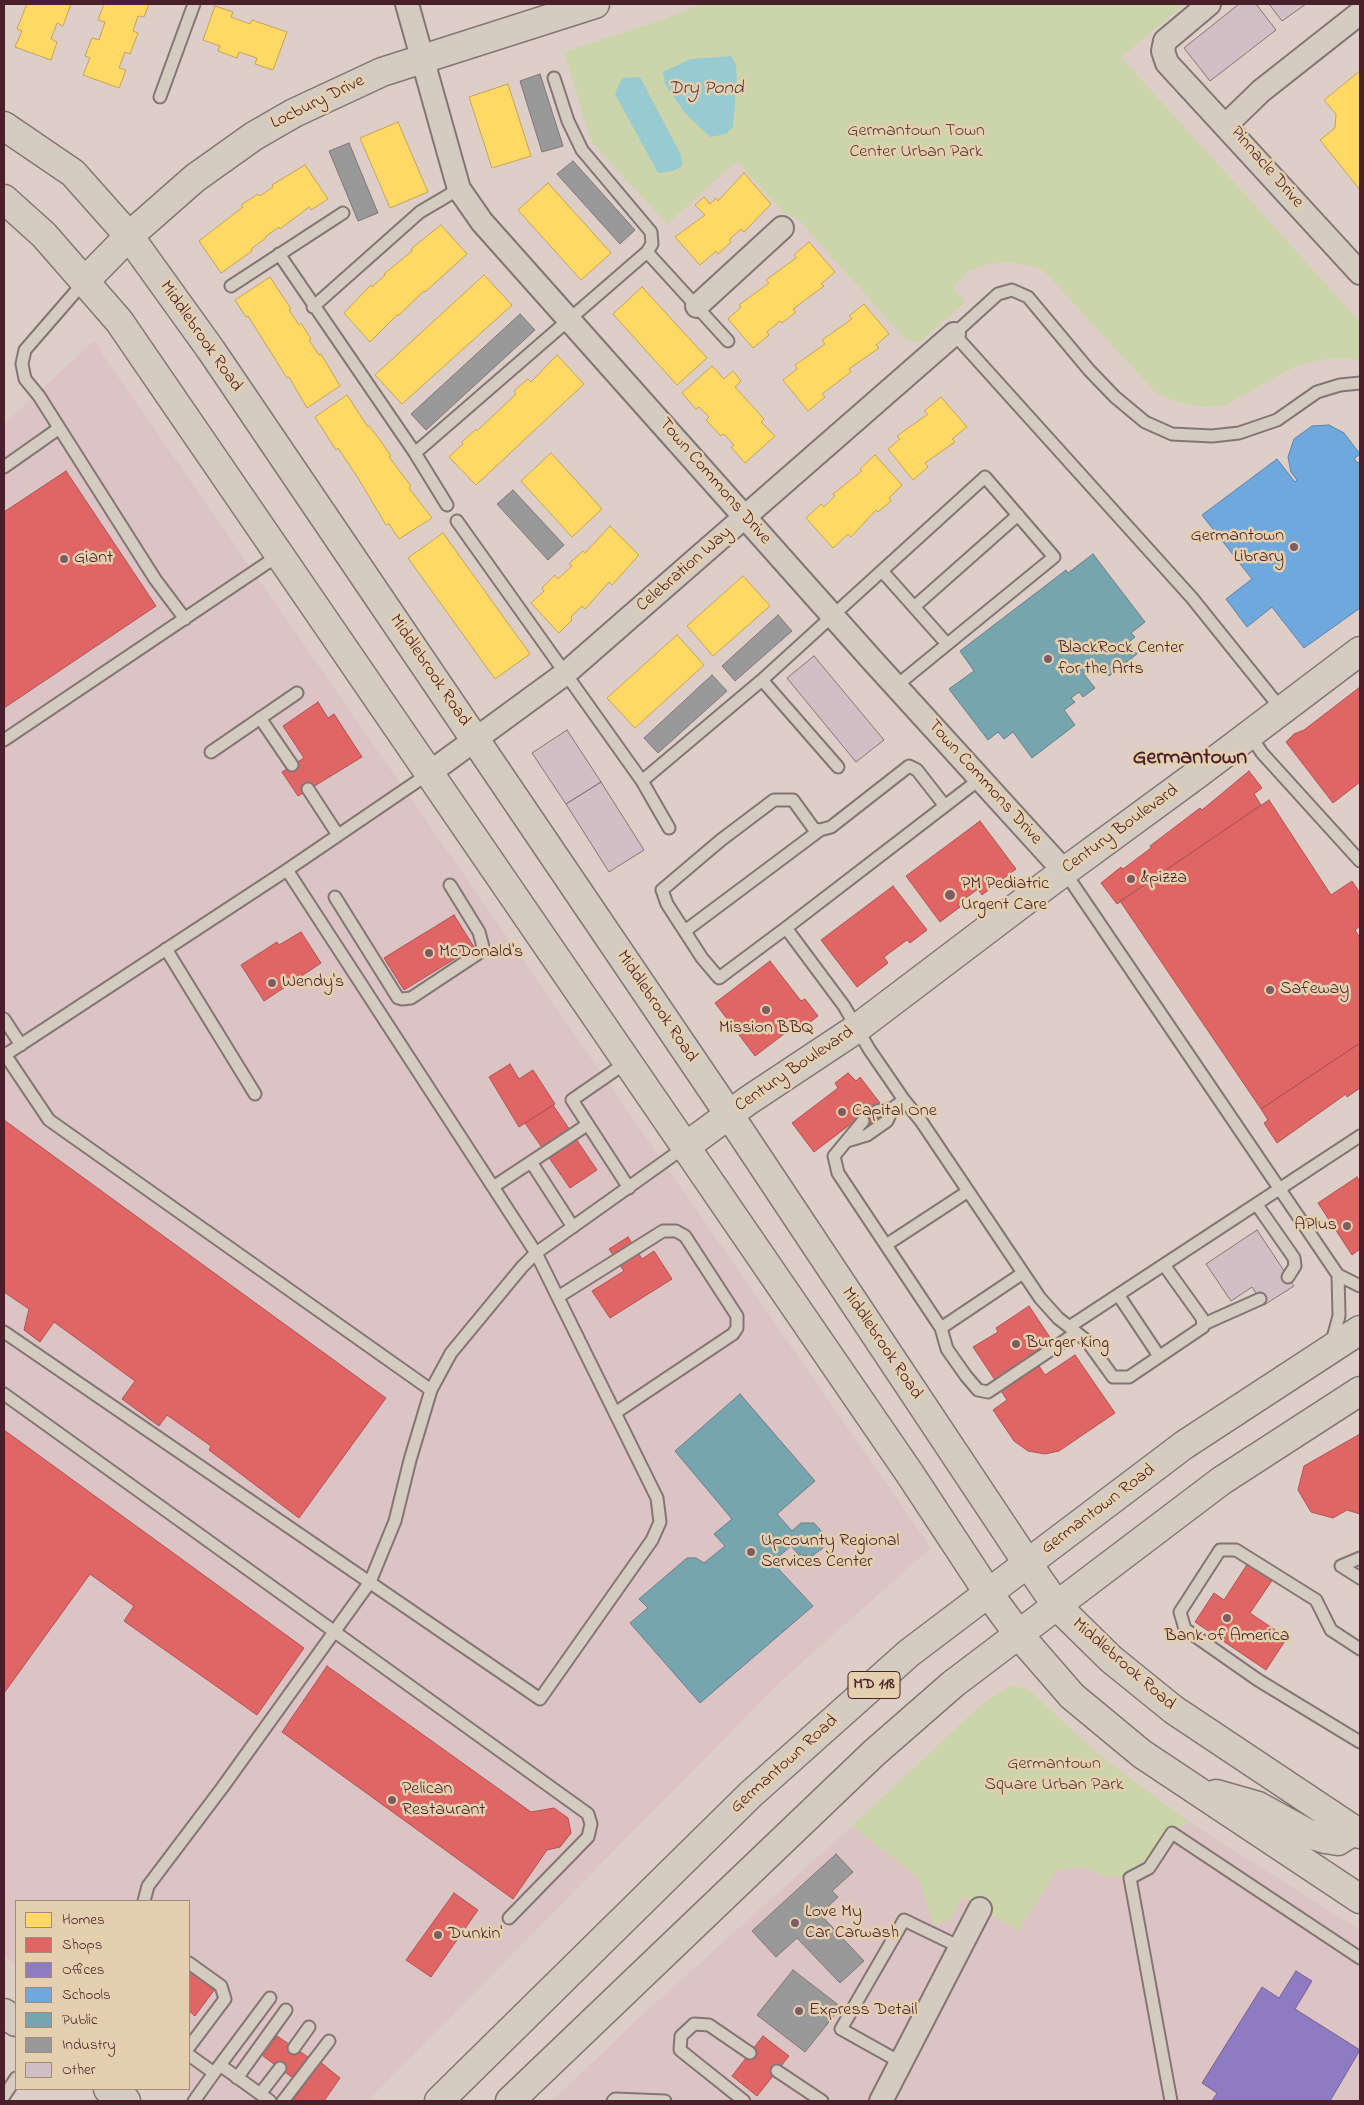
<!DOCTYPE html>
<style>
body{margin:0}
#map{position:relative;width:1364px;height:2105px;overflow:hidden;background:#ddcec8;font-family:"Indie Flower",sans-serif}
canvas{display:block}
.frame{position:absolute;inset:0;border:5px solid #4a1f2b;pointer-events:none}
.legend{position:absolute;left:15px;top:1900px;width:175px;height:190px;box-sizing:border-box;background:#e4d0ae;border:1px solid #a6897a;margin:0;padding:6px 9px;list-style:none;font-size:15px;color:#4a1f2b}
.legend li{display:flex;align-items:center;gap:10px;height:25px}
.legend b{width:25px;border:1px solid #a6897a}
</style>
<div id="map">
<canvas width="1364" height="2105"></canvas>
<div class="frame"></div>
<ul class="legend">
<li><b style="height:14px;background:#ffd966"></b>Homes</li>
<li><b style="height:14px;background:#e06666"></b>Shops</li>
<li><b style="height:14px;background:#8e7cc3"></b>Offices</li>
<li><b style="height:14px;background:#6fa8dc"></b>Schools</li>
<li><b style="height:14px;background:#76a5af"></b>Public</li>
<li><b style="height:14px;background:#999"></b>Industry</li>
<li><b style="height:14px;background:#d0bfc5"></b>Other</li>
</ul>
</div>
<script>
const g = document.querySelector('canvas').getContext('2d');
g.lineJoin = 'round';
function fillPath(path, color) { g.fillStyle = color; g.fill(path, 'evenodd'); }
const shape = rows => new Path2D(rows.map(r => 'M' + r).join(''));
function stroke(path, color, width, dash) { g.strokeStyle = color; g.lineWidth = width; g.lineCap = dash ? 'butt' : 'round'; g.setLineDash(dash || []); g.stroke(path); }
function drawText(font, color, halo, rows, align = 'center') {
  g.font = font + ' "Indie Flower",sans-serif'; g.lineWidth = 5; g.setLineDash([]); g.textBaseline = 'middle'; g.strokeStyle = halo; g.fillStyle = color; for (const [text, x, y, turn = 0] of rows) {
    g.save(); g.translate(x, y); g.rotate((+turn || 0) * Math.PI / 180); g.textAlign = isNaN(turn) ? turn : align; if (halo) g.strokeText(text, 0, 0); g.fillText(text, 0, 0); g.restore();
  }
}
const built = shape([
 [95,340,103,355,931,1548,780,1682,368,2101,201,2101,184,2089,189,2089,189,1901,16,1901,16,1965,4,1956,4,424],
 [1189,1822,1360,1930,1360,2101,552,2101,641,2016,852,1826,919,1878,930,1907,950,1920,963,1896,980,1909,1019,1930,1056,1871,1082,1867,1108,1877]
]);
const green = shape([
 [702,4,1185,4,1121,57,1360,322,1360,360,1346,358,1319,360,1296,366,1225,405,1202,407,1178,402,1156,393,1044,271,1028,265,1005,262,984,265,968,271,953,288,965,302,920,342,907,341,798,219,786,215,737,161,667,224,591,141,564,52,659,21],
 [1012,1686,1028,1689,1099,1755,1189,1822,1172,1833,1149,1868,1130,1878,1108,1877,1082,1867,1056,1871,1019,1930,980,1909,963,1896,950,1920,933,1924,919,1878,852,1826,970,1715,992,1697]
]);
const water = shape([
 [731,56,736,64,737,81,733,127,726,134,710,137,685,113,665,84,663,72,691,59],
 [640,77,681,155,682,166,673,171,658,173,615,94,622,78]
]);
const homes = shape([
 [27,4,71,4,63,26,57,23,51,39,57,42,51,60,15,47,22,31,17,29,27,4],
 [104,4,149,4,144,17,138,16,133,31,138,33,130,54,125,52,119,68,126,70,119,88,83,75,90,58,85,56,92,38,99,40,105,22,98,20,104,4],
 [215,6,233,12,231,17,250,24,252,20,287,32,273,70,255,64,257,58,239,52,237,58,218,51,220,46,203,40,215,6],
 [1360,71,1360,190,1320,140,1335,128,1336,114,1324,100,1360,71],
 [508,84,531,156,492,168,469,97,508,84],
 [398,122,428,192,390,208,360,138,398,122],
 [305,165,328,199,311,210,309,207,280,229,279,227,265,237,266,238,251,249,252,251,221,273,199,241,243,207,241,205,258,194,260,196,273,187,272,185,305,165],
 [744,173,771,204,744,232,741,229,729,240,731,242,718,254,716,251,700,265,675,237,705,215,695,205,704,197,710,204,716,198,718,201,744,173],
 [548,183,611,253,581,280,518,210,548,183],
 [441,225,467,254,425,292,424,291,399,315,397,315,370,342,344,313,371,285,372,287,385,275,384,274,412,251,412,248,441,225],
 [809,242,835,272,821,284,824,286,793,309,796,312,782,323,780,321,767,332,769,335,753,348,728,319,741,307,739,305,769,283,766,280,796,258,794,255,809,242],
 [484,275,512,305,402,404,375,375,484,275],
 [270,277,291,309,289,310,299,325,301,323,311,339,309,340,319,355,321,354,340,386,307,408,289,377,287,378,248,316,246,317,235,300,270,277],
 [642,287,707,358,677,385,613,314,642,287],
 [864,304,889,334,876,345,879,348,849,369,851,372,822,394,825,397,808,411,783,380,797,369,795,365,825,344,822,340,852,319,849,316,864,304],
 [557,355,584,384,476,485,449,457,463,444,462,442,476,429,477,431,516,394,514,391,528,379,531,382,557,355],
 [712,366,724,379,733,371,741,381,735,387,764,419,761,422,775,436,745,463,731,447,734,445,724,434,721,436,706,420,709,417,699,407,696,409,682,393,712,366],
 [347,395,368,427,369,426,380,440,391,456,389,457,411,486,409,488,432,518,399,539,389,524,386,525,358,478,338,448,336,450,315,417,347,395],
 [941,397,967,427,952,439,955,442,925,463,928,467,913,480,888,449,900,439,897,436,928,414,924,411,941,397],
 [551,453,602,509,572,537,521,481,551,453],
 [875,455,902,485,889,498,891,501,878,512,876,510,851,537,848,534,833,548,806,518,821,504,824,507,835,496,833,494,862,471,860,469,875,455],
 [610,526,639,555,612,585,609,582,585,609,582,606,571,617,572,620,559,633,531,603,544,591,542,588,555,575,558,579,560,577,572,566,569,564,571,562,583,551,585,553,610,526],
 [443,533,530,654,495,679,408,558,443,533],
 [743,576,770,606,713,656,687,626,743,576],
 [677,635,704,665,635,728,607,698,677,635]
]);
const shops = shape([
 [66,471,156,606,4,708,4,512,66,471],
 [1360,687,1360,782,1333,803,1286,742,1294,734,1304,730,1360,687],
 [318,702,328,718,334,714,362,757,298,796,282,772,304,758,283,726,318,702],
 [1249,771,1262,788,1254,794,1261,805,1117,904,1101,883,1121,867,1123,869,1151,848,1150,846,1200,808,1202,810,1249,771],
 [1269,800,1331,895,1352,881,1360,893,1360,926,1355,930,1360,938,1360,1043,1261,1109,1120,901,1269,800],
 [980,821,1016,869,982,895,978,889,958,904,960,907,940,922,906,876,980,821],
 [893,886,927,930,910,943,907,940,884,957,888,963,857,987,821,940,893,886],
 [454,915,474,947,404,990,384,958,454,915],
 [301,932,321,963,264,1001,241,965,277,942,279,945,301,932],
 [770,961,801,1001,805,999,818,1016,800,1030,796,1025,755,1056,715,1003,770,961],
 [1360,1043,1360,1088,1347,1097,1346,1094,1277,1143,1264,1123,1268,1120,1261,1109,1360,1043],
 [510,1064,519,1079,533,1070,555,1104,519,1127,489,1077,510,1064],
 [848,1073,856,1081,860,1077,880,1103,874,1107,884,1121,870,1131,860,1117,814,1152,792,1123,838,1088,835,1083,848,1073],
 [553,1105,597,1170,570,1188,525,1123,553,1105],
 [4,1120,386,1398,299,1518,209,1450,211,1446,167,1415,159,1426,122,1399,135,1381,54,1322,40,1342,24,1330,29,1309,4,1292,4,1120],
 [1357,1177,1360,1182,1360,1249,1352,1255,1318,1203,1357,1177],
 [628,1237,642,1259,654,1251,672,1279,610,1318,592,1291,624,1271,609,1249,628,1237],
 [1029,1306,1055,1345,1019,1369,1017,1365,995,1380,973,1347,998,1332,996,1328,1029,1306],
 [1075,1355,1115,1413,1059,1451,1045,1454,1028,1451,1014,1441,993,1410,1007,1400,1001,1391,1039,1366,1045,1375,1075,1355],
 [4,1430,304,1648,257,1715,124,1621,134,1606,90,1574,4,1693,4,1430],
 [1360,1434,1360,1514,1347,1510,1333,1518,1311,1512,1298,1490,1304,1466,1360,1434],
 [1248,1563,1273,1579,1250,1613,1287,1638,1266,1670,1195,1622,1214,1593,1224,1600,1248,1563],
 [327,1666,531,1812,554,1808,568,1818,571,1833,560,1847,547,1850,513,1899,282,1732,327,1666],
 [454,1893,478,1910,431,1977,406,1960,454,1893],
 [189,1970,215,1989,195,2016,189,2011,189,1970],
 [277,2036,308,2057,293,2078,263,2056,277,2036],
 [763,2036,789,2056,757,2096,732,2076,763,2036],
 [319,2061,340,2078,324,2101,293,2101,319,2061]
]);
const offices = shape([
 [1296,1971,1312,1981,1295,2009,1360,2050,1330,2101,1212,2101,1217,2093,1202,2083,1262,1987,1279,1998,1296,1971]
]);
const schools = shape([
 [1329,425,1344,433,1360,454,1354,459,1358,463,1360,462,1360,608,1304,648,1272,607,1247,627,1226,599,1252,579,1202,515,1277,459,1295,482,1297,480,1291,472,1288,457,1294,439,1312,426,1329,425]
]);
const public = shape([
 [1093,554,1145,622,1131,633,1135,637,1128,643,1137,654,1109,676,1100,664,1083,673,1095,688,1083,697,1079,692,1071,698,1075,702,1064,710,1075,725,1032,758,1013,732,1004,739,998,732,988,740,949,689,974,671,960,651,1066,570,1068,573,1093,554],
 [740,1394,815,1481,777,1514,792,1531,801,1523,814,1523,824,1534,823,1548,812,1556,799,1555,791,1546,772,1562,813,1606,700,1703,630,1623,648,1608,639,1599,687,1558,696,1558,704,1563,725,1546,714,1534,732,1519,675,1451,740,1394]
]);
const industry = shape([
 [540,74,563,146,542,152,520,81,540,74],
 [349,143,378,213,358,221,329,151,349,143],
 [573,161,635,230,620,244,557,174,573,161],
 [520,314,535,330,426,430,411,414,520,314],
 [513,490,564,545,548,560,497,504,513,490],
 [778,615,792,631,735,681,722,666,778,615],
 [712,675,727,691,658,753,644,738,712,675],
 [836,1854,853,1872,832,1891,838,1897,820,1914,864,1961,840,1983,797,1938,776,1957,752,1931,836,1854],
 [793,1970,841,2007,805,2052,757,2015,793,1970]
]);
const building = shape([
 [1239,4,1256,4,1276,30,1210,81,1184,48,1239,4],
 [1269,4,1306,4,1282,21,1269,4],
 [814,656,884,740,856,762,787,678,814,656],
 [567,730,601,782,566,804,532,753,567,730],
 [601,782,644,850,609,872,566,804,601,782],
 [1257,1230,1294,1286,1264,1305,1252,1287,1231,1301,1206,1264,1257,1230]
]);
const lane = shape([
 [160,97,194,4],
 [647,252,728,341],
 [279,254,415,453,447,505],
 [84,282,25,350,22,364,25,379,39,396,155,579,185,619],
 [231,286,343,213],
 [313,307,420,212,459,189],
 [415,453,647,252,652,244,651,232,582,150,568,121,554,78],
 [4,467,58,429],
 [457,521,642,781,669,828],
 [882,571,947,644],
 [914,607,1018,515],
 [762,680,838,767],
 [1282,710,1192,598,954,334,998,294,1012,290,1028,297,1089,370,1115,397,1145,422,1172,434,1212,436,1239,433,1277,420,1317,392,1340,385,1360,383],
 [260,718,292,765],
 [1250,735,1262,753,1360,861],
 [4,740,279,555],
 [211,752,297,693],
 [642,781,762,680,985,477,1054,557,896,686],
 [308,789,338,835],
 [945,806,917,770,909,766,831,827,820,830,814,829,793,800,774,800,721,840,662,890,667,904,702,958,719,978,786,928,963,792,980,779],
 [1064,871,1338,1275,1360,1286],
 [335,897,398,998,402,999,411,998,479,953,483,947,479,932,450,885],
 [786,928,844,1006,869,1049,904,1100,921,1121,1040,1298,1058,1318,1087,1341,1113,1377,1129,1377,1203,1327,1202,1318,1164,1265],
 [685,931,820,830],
 [166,949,255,1094],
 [4,1019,21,1045],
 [4,1053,49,1120,431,1390],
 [5,1055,287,870],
 [627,1062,572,1100,629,1188],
 [877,1111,893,1108],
 [863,1121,834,1156,838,1173,941,1328,1023,1273],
 [847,1141,867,1135,887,1121,893,1108,904,1100],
 [531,1162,573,1227],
 [493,1187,587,1125],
 [1257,1205,1294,1258,1295,1266,1288,1277],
 [886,1245,967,1192],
 [1119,1296,1159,1356],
 [558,1297,663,1231,676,1231,685,1236,737,1316,737,1328,733,1334,615,1413],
 [1204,1324,1260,1299],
 [1069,1327,1360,1136],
 [941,1328,947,1349,966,1376,978,1390,988,1392,1076,1333],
 [4,1332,540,1699,652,1540,660,1522,657,1498,536,1253,287,870,428,774],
 [1331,1345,1339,1316,1338,1275],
 [4,1394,588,1814,591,1824,588,1837,509,1918],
 [1360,1558,1341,1566,1360,1578],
 [1360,1649,1331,1630,1316,1600,1236,1550,1220,1550,1180,1612,1185,1629,1258,1680,1360,1742],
 [144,1901,148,1886,222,1788,370,1582,395,1521,410,1460,431,1390,451,1353,522,1267,536,1253,685,1147],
 [189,1963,221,1986,225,1999,189,2047],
 [294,2048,309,2027],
 [189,2055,214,2073,270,1998],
 [900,2062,841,2029,904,1920,960,1947],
 [220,2065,270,2101],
 [777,2071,822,2101],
 [237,2078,286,2010],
 [260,2094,280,2068],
 [4,2096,16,2078],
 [194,2101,214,2073],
 [283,2101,329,2041],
 [613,2101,615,2099,665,2101],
 [744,2101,680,2050,681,2036,694,2024,709,2025,750,2053],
 [1171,2101,1130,1878,1149,1868,1172,1833,1360,1958]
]);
const street = shape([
 [407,4,459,189,482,222,872,660,1064,871],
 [1209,4,1165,41,1163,51,1167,63,1225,126],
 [1360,13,1261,91,1225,126,1360,273],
 [697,306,782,228],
 [428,774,566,673,954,334],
 [881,2101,980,1909]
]);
const secondary = shape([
 [4,126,73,173,129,236,211,350,718,1098,1028,1564],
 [4,199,44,235,119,321,910,1474,989,1594],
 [85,281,129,236,195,178,254,136,294,113,382,72,595,4],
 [685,1147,749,1100,856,1029,1050,882,1196,775,1360,651],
 [4,2013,16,2022],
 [108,2089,126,2101]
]);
const primary = shape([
 [1028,1564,1057,1606,1111,1659,1174,1710,1360,1834],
 [989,1594,1019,1635,1072,1696,1142,1754,1360,1899],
 [1216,1794,1258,1806,1307,1833,1325,1839,1338,1841,1355,1830],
 [439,2101,751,1794,909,1653,1184,1445,1360,1330],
 [510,2101,874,1753,953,1684,1221,1481,1360,1391]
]);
const markers = [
 [1294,547,5,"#7d5c62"],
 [64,559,5,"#7d5c62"],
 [1048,659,5,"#7d5c62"],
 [1131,879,5,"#7d5c62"],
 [950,895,6,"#7d5c62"],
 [429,953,5,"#7d5c62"],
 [272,983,5,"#7d5c62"],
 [1270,990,5,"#7d5c62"],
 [766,1010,5,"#7d5c62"],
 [842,1112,5,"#7d5c62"],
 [1347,1226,5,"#7d5c62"],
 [1016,1344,5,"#7d5c62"],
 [751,1552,5,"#7d5c62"],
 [1227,1618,5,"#7d5c62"],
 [392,1800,5,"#7d5c62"],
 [795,1923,5,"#7d5c62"],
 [438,1935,5,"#7d5c62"],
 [799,2011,5,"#7d5c62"]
];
const shields = [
 [874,1685,52]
];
const shieldNames = [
 ["MD 118",874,1685]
];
const streetNames = [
 ["Locbury Drive",318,103,-26],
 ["Pinnacle Drive",1266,168,49],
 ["Middlebrook Road",200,337,55],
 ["Town Commons Drive",714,482,49],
 ["Celebration Way",685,570,-41],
 ["Middlebrook Road",429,671,56],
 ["Town Commons Drive",984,783,48],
 ["Century Boulevard",1121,830,-36],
 ["Middlebrook Road",656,1007,56],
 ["Century Boulevard",795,1070,-34],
 ["Middlebrook Road",881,1344,56],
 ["Germantown Road",1099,1510,-37],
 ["Middlebrook Road",1123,1665,41],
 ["Germantown Road",785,1765,-42]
];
const parkNames = [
 ["Germantown Town",916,132],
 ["Center Urban Park",916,153],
 ["Germantown",1054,1765],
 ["Square Urban Park",1054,1786]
];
const poiNames = [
 ["Germantown",1284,537,"right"],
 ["Library",1284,558,"right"],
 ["Giant",74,559],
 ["BlackRock Center",1058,649],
 ["for the Arts",1058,670],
 ["&pizza",1141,879],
 ["PM Pediatric",961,885],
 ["Urgent Care",961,906],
 ["McDonald's",439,953],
 ["Wendy's",282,983],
 ["Safeway",1280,990],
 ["Mission BBQ",766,1029,"center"],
 ["Capital One",852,1112],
 ["APlus",1337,1226,"right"],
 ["Burger King",1026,1344],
 ["Upcounty Regional",761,1542],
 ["Services Center",761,1563],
 ["Bank of America",1227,1637,"center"],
 ["Pelican",402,1790],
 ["Restaurant",402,1811],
 ["Love My",805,1913],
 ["Car Carwash",805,1934],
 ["Dunkin'",448,1935],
 ["Express Detail",809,2011]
];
const waterNames = [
 ["Dry Pond",706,90]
];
const districtNames = [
 ["Germantown",1190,759]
];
fillPath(built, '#dcc4c4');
fillPath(green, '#ccd4a9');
fillPath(water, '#98cad2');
fillPath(homes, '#ffd966');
stroke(homes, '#c9a154', 1);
fillPath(shops, '#e06666');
stroke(shops, '#b35154', 1);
fillPath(offices, '#8e7cc3');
stroke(offices, '#7a6095', 1);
fillPath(schools, '#6fa8dc');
stroke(schools, '#647fa7', 1);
fillPath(public, '#76a5af');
stroke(public, '#697d87', 1);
fillPath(industry, '#999');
stroke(industry, '#817478', 1);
fillPath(building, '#d0bfc5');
stroke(building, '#847575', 1);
stroke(lane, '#847575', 15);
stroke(street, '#847575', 26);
stroke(secondary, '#847575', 31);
stroke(primary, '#847575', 31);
stroke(lane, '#d4cbc1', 11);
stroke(street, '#d4cbc1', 22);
stroke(secondary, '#d4cbc1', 28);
stroke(primary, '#d4cbc1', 28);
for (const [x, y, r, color] of markers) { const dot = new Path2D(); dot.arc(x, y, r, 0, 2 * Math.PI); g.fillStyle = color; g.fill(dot); stroke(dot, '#e4d0ae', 2); }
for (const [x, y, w] of shields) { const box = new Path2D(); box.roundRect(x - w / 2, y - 13.5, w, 27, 4); g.fillStyle = '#e4d0ae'; g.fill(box); stroke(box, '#4a1f2b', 1); }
drawText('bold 16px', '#4a1f2b', null, shieldNames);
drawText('18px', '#4a1f2b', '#e4d0ae', streetNames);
drawText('18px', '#5c3b3a', '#e4d0ae', parkNames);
drawText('18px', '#4a1f2b', '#e4d0ae', poiNames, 'left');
drawText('italic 19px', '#513845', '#e4d0ae', waterNames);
drawText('bold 22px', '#4a1f2b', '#e4d0ae', districtNames);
</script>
